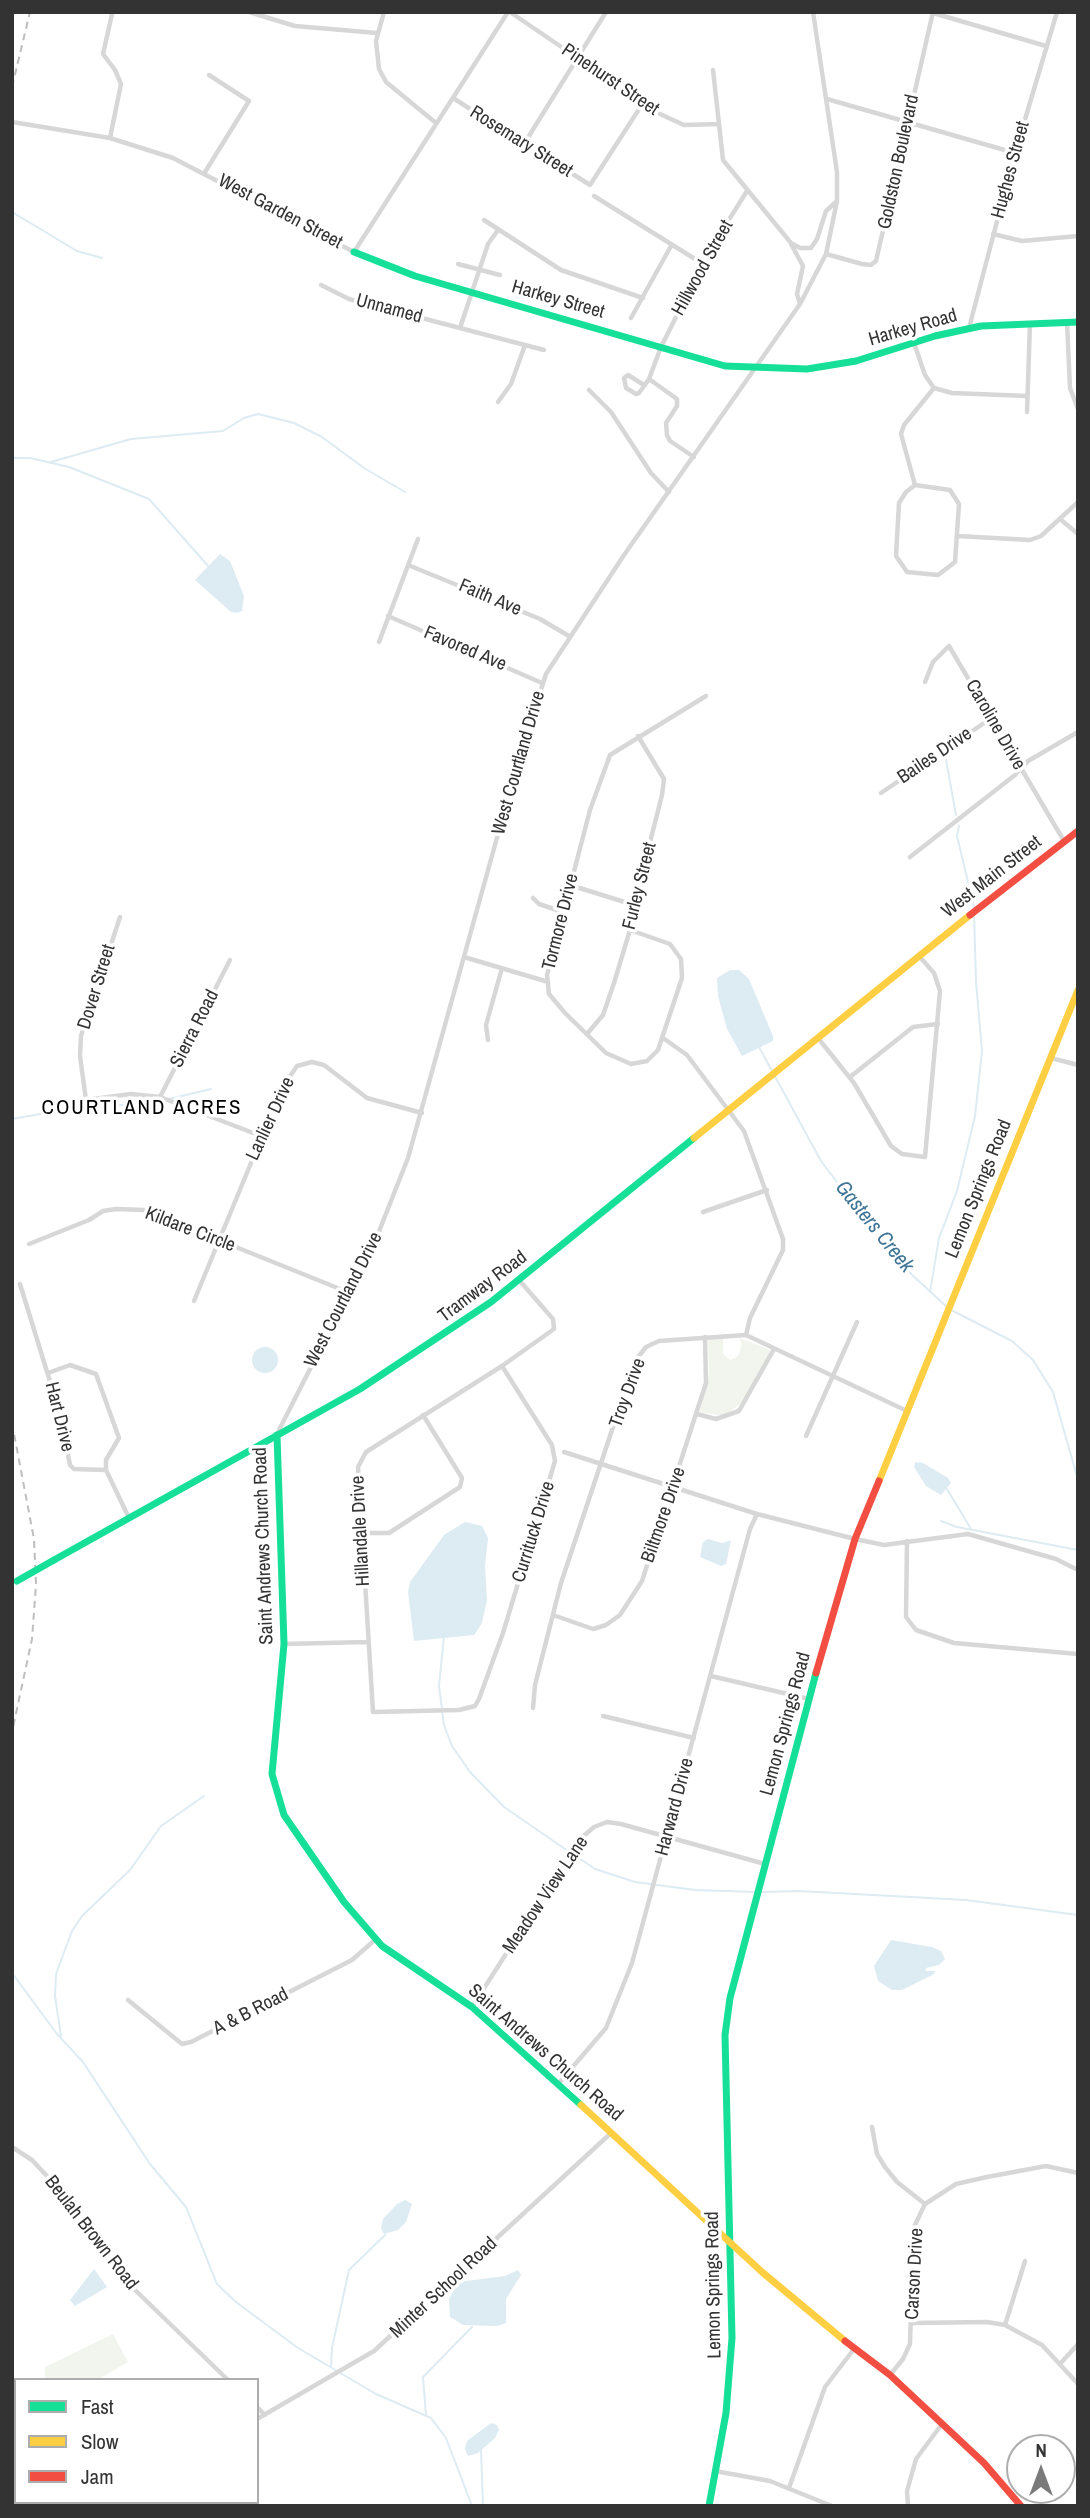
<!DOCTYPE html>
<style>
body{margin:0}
#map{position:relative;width:1090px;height:2518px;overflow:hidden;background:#fff;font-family:"Archivo Narrow",sans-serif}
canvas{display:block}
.frame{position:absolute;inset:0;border:14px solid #333;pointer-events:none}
.legend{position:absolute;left:14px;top:2378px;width:245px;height:126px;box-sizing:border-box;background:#fff;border:2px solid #adadad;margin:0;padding:9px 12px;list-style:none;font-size:21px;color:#333}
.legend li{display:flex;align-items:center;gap:14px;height:35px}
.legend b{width:35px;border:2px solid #adadad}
.north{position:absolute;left:1006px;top:2434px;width:70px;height:70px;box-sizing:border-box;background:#fff;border:2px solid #adadad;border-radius:50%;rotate:0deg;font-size:19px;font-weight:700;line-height:28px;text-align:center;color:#333}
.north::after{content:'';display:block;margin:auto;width:24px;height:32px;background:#7a7a7a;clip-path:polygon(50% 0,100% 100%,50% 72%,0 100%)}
</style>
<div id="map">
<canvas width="1090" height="2518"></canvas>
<div class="frame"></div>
<ul class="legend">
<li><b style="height:9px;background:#16e098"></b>Fast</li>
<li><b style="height:9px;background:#ffcf43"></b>Slow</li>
<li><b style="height:9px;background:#f24e42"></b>Jam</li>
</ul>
<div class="north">N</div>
</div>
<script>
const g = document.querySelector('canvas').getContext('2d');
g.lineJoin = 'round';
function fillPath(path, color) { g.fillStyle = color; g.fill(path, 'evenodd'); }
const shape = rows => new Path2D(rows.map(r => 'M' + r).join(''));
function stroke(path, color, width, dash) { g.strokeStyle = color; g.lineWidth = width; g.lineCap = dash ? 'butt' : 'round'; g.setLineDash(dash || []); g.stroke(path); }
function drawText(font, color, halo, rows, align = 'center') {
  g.font = font + ' "Archivo Narrow",sans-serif'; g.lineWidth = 7; g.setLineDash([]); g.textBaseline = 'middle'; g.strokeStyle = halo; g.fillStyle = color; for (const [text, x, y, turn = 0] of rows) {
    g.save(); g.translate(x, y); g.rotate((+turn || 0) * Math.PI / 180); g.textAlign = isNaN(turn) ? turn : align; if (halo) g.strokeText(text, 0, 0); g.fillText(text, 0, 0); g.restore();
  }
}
const green = shape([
 [708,1338,723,1338,723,1354,730,1360,738,1356,742,1344,739,1338,771,1350,744,1401,724,1416,700,1412,709,1374],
 [113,2334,128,2362,97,2380,45,2380,45,2367]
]);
const water = shape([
 [220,554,230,561,244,596,242,611,237,613,231,612,195,580],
 [730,970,739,970,749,979,773,1036,773,1041,742,1056,727,1029,718,996,717,978],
 '252 1360a13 13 0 1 1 26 0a13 13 0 1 1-26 0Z',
 [915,1462,923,1463,948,1478,951,1483,941,1495,926,1486,914,1467],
 [465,1522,482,1526,488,1538,485,1566,487,1600,482,1623,474,1635,414,1641,408,1592,410,1582,444,1535],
 [708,1539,722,1543,731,1540,726,1564,721,1566,700,1557,703,1542],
 [891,1940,932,1947,941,1951,945,1959,939,1965,926,1968,926,1971,935,1971,934,1974,902,1990,892,1990,878,1981,874,1966],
 [405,2200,412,2204,406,2222,398,2230,384,2234,381,2228,383,2219,397,2204],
 [94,2269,107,2287,75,2306,70,2300],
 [518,2270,521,2275,506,2299,506,2323,497,2326,463,2325,450,2317,449,2299,458,2282,505,2276],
 [491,2423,497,2425,499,2430,495,2438,478,2453,468,2456,465,2449,467,2441]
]);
const stream = shape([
 [12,212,77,251,102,258],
 [12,458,30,458,69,467,149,499,209,567],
 [51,462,131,439,223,431,244,418,258,414,294,423,322,437,364,468,405,492],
 [945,754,956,815],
 [959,826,957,836,974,907],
 [759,1047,821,1161,897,1261,947,1307],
 [169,1099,211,1089],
 [12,1119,57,1111,107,1105,152,1105,163,1101],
 [930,1292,939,1238,957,1191,975,1116,982,1051,976,982,974,913],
 [951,1310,1012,1341,1033,1360,1053,1392,1078,1480],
 [947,1489,971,1529],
 [941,1521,957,1527,1078,1550],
 [444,1636,439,1686,444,1725,452,1746,470,1772,504,1807,568,1851],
 [573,1854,595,1869,635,1882,695,1890,756,1892],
 [762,1892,799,1891,966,1900,1078,1915],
 [12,1973,57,2034,83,2062,150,2164,186,2207,217,2284,236,2302,298,2348,376,2394,431,2418,446,2438,472,2506],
 [61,2036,55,1996,56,1974,72,1931,82,1916,130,1870,161,1826,204,1796],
 [331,2366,332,2348,349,2270,385,2235],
 [426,2415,423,2377,472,2327],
 [481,2450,483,2506]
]);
const street = shape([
 [249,12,295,26,377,33],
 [384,12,376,41,379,69,386,82,436,123],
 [510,12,660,114,684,125,718,124],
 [933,13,1046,46],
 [713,70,723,160,791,243,800,248,811,248,817,239,826,211,837,201],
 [453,98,590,185,643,103],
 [827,99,1015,153],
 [12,122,110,138,173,158,354,252,508,12],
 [110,138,121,84,115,70,103,54,112,14],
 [524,144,606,12],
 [205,172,249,101,209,75],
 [594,196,695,259],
 [484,220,561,270,643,298],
 [993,234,1022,241,1078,236],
 [791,244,803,266,797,294,800,304],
 [826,254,862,264,871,265,876,261,933,12],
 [458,264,500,275],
 [321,285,349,299,544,350],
 [631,318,671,246],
 [1067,322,1070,388,1078,409],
 [460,328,488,244,498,230],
 [969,328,1015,153,1057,12],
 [914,343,925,375,934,388,952,393,1027,396],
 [649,379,677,399,677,406,666,423,667,435,670,441,694,457],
 [644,385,628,375,624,378,626,388,636,394,639,393,649,379,661,347,708,253,747,191],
 [589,390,611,412,651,473,669,492],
 [498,402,511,384,525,345],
 [1027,412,1030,323],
 [915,485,950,490,959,504,955,562,938,575,907,572,896,556,899,503,906,492,915,485],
 [915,485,901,434,904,425,934,388],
 [1060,519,1078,534],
 [958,536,1030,540,1041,536,1078,502],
 [408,565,540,619,569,636],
 [388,616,542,683],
 [379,642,418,539],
 [925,682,933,662,949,646,1064,841],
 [881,793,990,719],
 [910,857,1015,775,1028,761,1078,732],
 [570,885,634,905],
 [533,898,539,904,563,912],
 [120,917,81,1036,80,1056,86,1100,131,1094,160,1097,261,1136],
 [630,930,670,944,681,959,682,978,658,1050,647,1061,631,1064,606,1053,565,1013,549,994,547,975,590,810,610,755,706,696],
 [464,957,545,981],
 [587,1034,603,1015,614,983,630,930,634,905,662,795,664,779,638,736],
 [663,1038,687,1055,744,1131,783,1239,783,1250,750,1318,746,1335],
 [818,1038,854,1083,891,1146,902,1154,925,1157,940,991,934,973,919,956],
 [488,1040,486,1025,502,968],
 [1051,1058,1078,1065],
 [850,1077,913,1027,938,1024],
 [160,1097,230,960],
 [703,1212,767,1190],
 [29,1244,89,1220,103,1211,116,1209,144,1210,350,1293],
 [20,1284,60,1414,70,1465,74,1469,106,1470],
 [194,1301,282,1088,297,1066,312,1062,324,1065,367,1098,422,1113],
 [502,1366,552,1445,555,1461,503,1633,479,1699,475,1706,459,1710,373,1712,358,1467,366,1452,502,1366,554,1329,553,1319,519,1280],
 [48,1373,70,1365,96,1374,119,1438,106,1460,106,1470,129,1518],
 [697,1414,716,1419,739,1411,774,1349],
 [277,1434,376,1239,408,1158,520,755,546,674,624,555,800,304,826,254,837,201,837,172,813,12],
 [806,1436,857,1322],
 [564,1452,757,1514,855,1539,884,1545,968,1534,1056,1559,1078,1570],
 [360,1533,389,1533,460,1487,462,1478,423,1415],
 [907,1541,906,1617,916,1630,954,1643,1078,1654],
 [553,1615,593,1629,606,1625,620,1615,642,1581,706,1383,705,1337],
 [284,1644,367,1642],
 [711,1676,809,1699],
 [533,1708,535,1685,561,1583,635,1361,646,1347,659,1341,746,1335,907,1411],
 [603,1716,694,1738],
 [128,2000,182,2044,191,2042,352,1960,376,1939],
 [472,2007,579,1840,594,1827,607,1822,621,1824,765,1864],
 [559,2083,606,2028,632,1963,750,1529,757,1514],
 [872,2127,877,2154,885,2167,897,2182,925,2204],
 [12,2147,32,2160,47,2176,101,2251,133,2288,228,2380],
 [913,2323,987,2322,1005,2325,1042,2345,1078,2384],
 [1005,2325,1025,2261],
 [1060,2364,1078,2344],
 [890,2375,903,2359,910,2344,913,2243,915,2225,925,2204,956,2184,987,2177,1046,2166,1078,2173],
 [257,2407,265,2415],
 [257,2419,374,2351,611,2133],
 [715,2471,770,2481,832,2506],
 [789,2488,825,2387,854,2349],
 [97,2506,103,2502],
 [908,2506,907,2491,916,2459,942,2424]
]);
const fast = shape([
 [354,252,415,276,725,366,807,369,856,361,935,336,981,326,1078,322],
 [277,1435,284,1644,272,1774,284,1815,344,1902,382,1946,472,2007,581,2105],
 [54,1560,360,1389,491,1302,694,1138],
 [709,2506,726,2413,732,2338,725,2035,730,1998,816,1673]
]);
const slow = shape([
 [694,1138,970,915],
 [879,1481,1078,990],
 [581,2105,762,2272,845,2341]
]);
const jam = shape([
 [970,915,1078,831],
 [816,1673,855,1539,879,1481],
 [845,2341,890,2375,984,2463,1021,2506]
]);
const rail = shape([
 [12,87,30,12],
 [12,1423,34,1539,36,1584,32,1639,12,1732]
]);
const fastBridge = shape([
 [17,1581,54,1560]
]);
const streetNames = [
 ["Pinehurst Street",610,80,34],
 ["Rosemary Street",521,142,32],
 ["Goldston Boulevard",899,162,-78],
 ["Hughes Street",1011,170,-75],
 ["West Garden Street",280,212,28],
 ["Hillwood Street",703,268,-61],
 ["Harkey Street",558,300,16],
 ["Unnamed",389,309,15],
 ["Harkey Road",913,328,-16],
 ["Faith Ave",490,598,23],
 ["Favored Ave",465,649,23],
 ["Caroline Drive",995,725,60],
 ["Bailes Drive",935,756,-34],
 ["West Courtland Drive",519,763,-74],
 ["West Main Street",992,877,-38],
 ["Furley Street",640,886,-76],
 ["Tormore Drive",561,922,-76],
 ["Dover Street",97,987,-73],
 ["Sierra Road",195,1029,-63],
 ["Lanlier Drive",271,1119,-65],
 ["Lemon Springs Road",979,1189,-68],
 ["Kildare Circle",190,1230,21],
 ["Tramway Road",483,1287,-37],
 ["West Courtland Drive",344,1300,-63],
 ["Troy Drive",628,1393,-70],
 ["Hart Drive",59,1417,76],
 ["Biltmore Drive",664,1515,-71],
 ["Hillandale Drive",361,1531,-93],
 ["Currituck Drive",534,1532,-73],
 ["Saint Andrews Church Road",264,1546,-92],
 ["Lemon Springs Road",786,1724,-75],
 ["Harward Drive",675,1807,-75],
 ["Meadow View Lane",546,1895,-56],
 ["A & B Road",251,2012,-27],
 ["Saint Andrews Church Road",545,2053,41],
 ["Beulah Brown Road",91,2233,52],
 ["Carson Drive",915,2274,-87],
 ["Lemon Springs Road",714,2285,-91],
 ["Minter School Road",444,2288,-43]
];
const neighbourhoodNames = [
 ["COURTLAND ACRES",142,1108]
];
const waterNames = [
 ["Gasters Creek",874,1227,51]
];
fillPath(green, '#f1f5ed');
fillPath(water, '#ddebf3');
stroke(stream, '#ddebf3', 2);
stroke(street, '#d7d7d7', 4.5);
stroke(fast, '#16e098', 7);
stroke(slow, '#ffcf43', 7);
stroke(jam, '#f24e42', 7);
stroke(rail, '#bebebe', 2, [7, 5]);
stroke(fastBridge, '#16e098', 7);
drawText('19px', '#333', '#fff', streetNames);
g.letterSpacing = '2px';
drawText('21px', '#000', '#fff', neighbourhoodNames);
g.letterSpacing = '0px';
drawText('italic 21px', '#3f7597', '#fff', waterNames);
</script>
